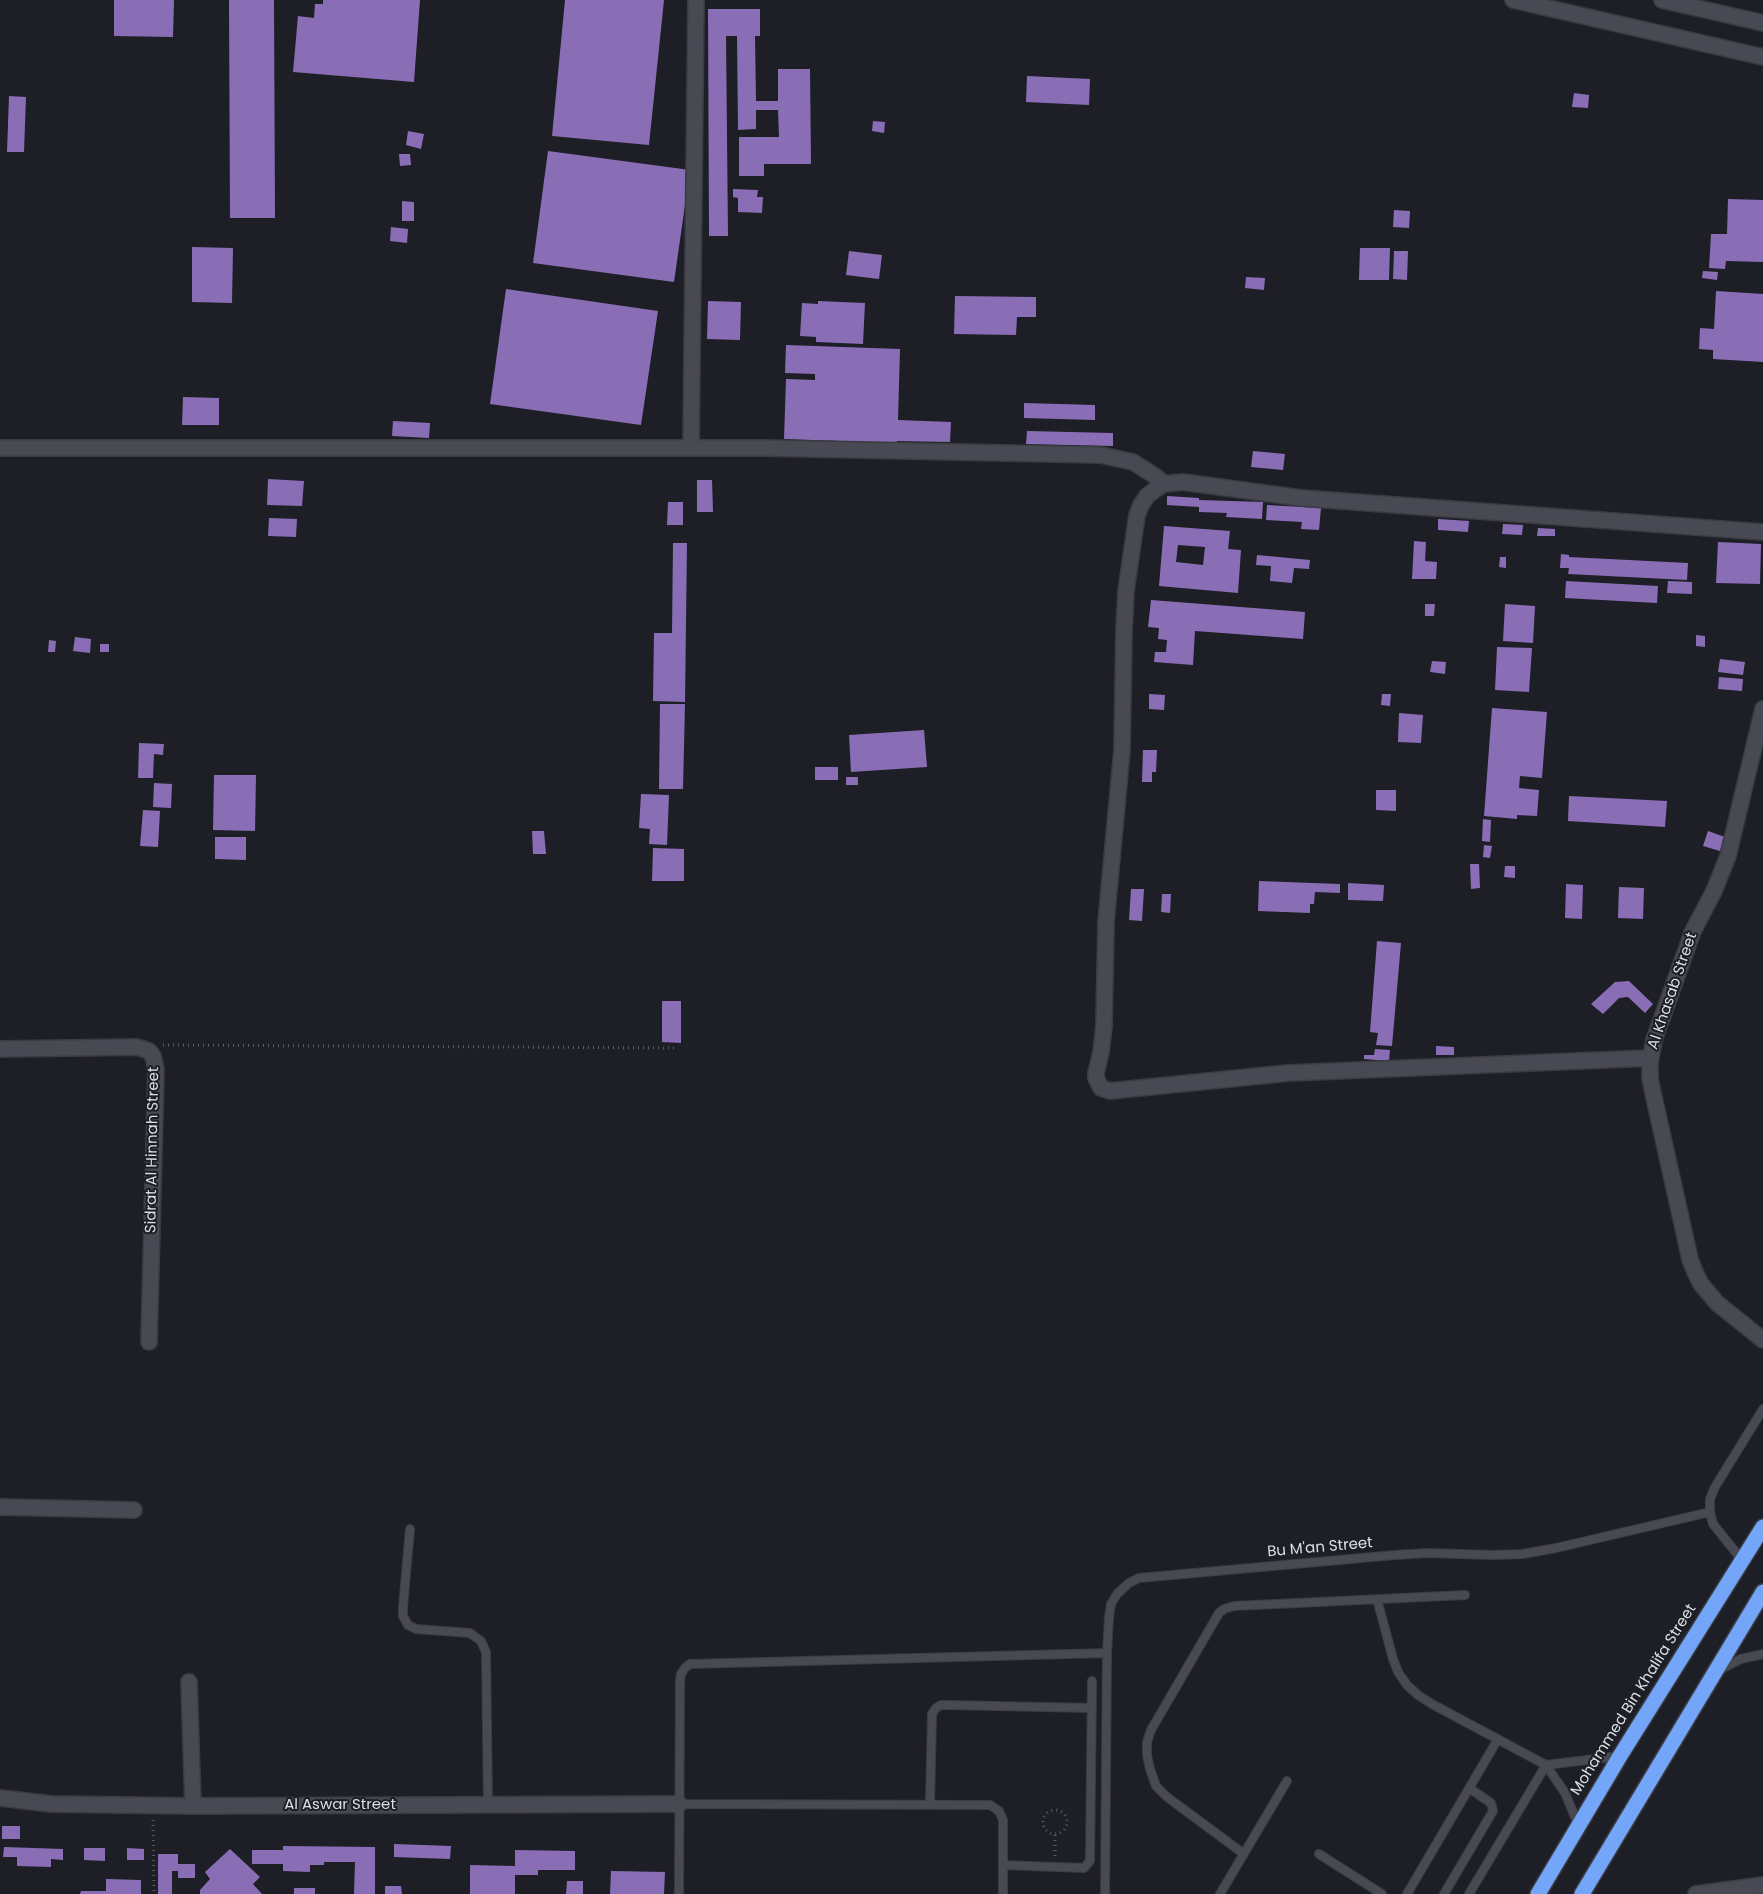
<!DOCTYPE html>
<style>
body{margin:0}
canvas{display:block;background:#1d1e26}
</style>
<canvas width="1763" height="1894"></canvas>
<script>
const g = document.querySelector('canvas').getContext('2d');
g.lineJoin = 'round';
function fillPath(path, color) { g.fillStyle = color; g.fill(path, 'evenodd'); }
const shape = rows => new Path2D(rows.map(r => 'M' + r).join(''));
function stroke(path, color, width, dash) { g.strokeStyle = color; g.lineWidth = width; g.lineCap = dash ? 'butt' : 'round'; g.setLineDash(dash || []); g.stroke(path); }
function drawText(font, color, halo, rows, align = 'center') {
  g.font = font + ' Poppins,sans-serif'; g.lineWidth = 4; g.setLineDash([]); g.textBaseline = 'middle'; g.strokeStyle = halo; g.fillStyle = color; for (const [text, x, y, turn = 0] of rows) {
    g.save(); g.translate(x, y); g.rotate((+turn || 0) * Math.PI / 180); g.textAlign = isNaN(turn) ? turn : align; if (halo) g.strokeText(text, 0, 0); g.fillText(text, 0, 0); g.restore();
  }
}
const building = shape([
 [114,0,174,0,173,37,114,36],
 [229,0,274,0,275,218,230,218],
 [323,0,420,0,414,82,293,72,298,16,314,18,315,4,323,4],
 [565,0,664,0,649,145,552,136],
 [708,9,760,9,760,36,755,36,756,101,778,101,778,69,810,69,811,164,764,164,764,176,739,176,739,137,779,137,778,110,756,110,756,129,738,130,737,36,726,36,728,236,709,236],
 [1027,76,1090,79,1089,105,1026,102],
 [1574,93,1589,95,1588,108,1572,107],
 [9,96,26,97,24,152,7,152],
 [873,121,885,122,884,133,872,131],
 [408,131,424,134,421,149,406,145],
 [548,151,690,170,674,282,533,263],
 [399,154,410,154,411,165,400,166],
 [733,189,758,190,757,197,763,197,762,213,738,212,738,198,733,197],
 [1728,199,1763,200,1763,262,1726,261,1725,269,1709,268,1711,234,1727,234],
 [402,201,414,202,414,221,402,221],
 [1394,210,1410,211,1409,228,1393,227],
 [391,227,408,229,407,243,390,241],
 [192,247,233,248,232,303,192,302],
 [1360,248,1390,248,1389,280,1359,280],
 [849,251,882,255,879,279,846,275],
 [1394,251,1408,251,1407,280,1393,279],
 [1703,271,1718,272,1717,280,1702,278],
 [1246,277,1265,278,1264,290,1245,288],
 [506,289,658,311,641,425,490,404],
 [1716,291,1763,294,1763,362,1713,359,1713,350,1699,349,1700,328,1714,329],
 [955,296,1036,297,1036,317,1017,317,1016,335,954,334],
 [708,301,741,302,740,340,707,339],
 [818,301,865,303,863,344,816,342,816,337,800,336,802,303,818,304],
 [786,345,900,349,898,420,951,422,950,442,897,441,897,443,784,439,786,379,815,380,815,374,785,373],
 [183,397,219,398,219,425,182,425],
 [1024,403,1095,405,1095,420,1024,418],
 [393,421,430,423,429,438,392,436],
 [1027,431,1113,433,1113,446,1026,444],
 [1253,451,1285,454,1283,470,1251,467],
 [268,479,304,481,302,506,267,505],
 [697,480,712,480,713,512,697,512],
 [1167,496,1199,498,1199,500,1263,502,1262,519,1226,517,1227,513,1199,512,1199,507,1167,505],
 [668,502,683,502,683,525,667,525],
 [1267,505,1321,508,1319,530,1301,529,1302,522,1266,520],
 [269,518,297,519,296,537,268,536],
 [1438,519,1469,521,1468,532,1438,530],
 [1503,524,1523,525,1522,535,1502,534],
 [1164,526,1230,531,1228,549,1241,550,1238,593,1159,586],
 [1178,545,1205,547,1203,565,1176,562],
 [1538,528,1555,529,1555,536,1537,536],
 [1414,541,1426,542,1425,561,1437,562,1436,579,1412,579],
 [1718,542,1761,544,1760,584,1716,583],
 [673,543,687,543,685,702,653,701,654,633,672,633],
 [1561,554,1569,555,1569,557,1688,563,1687,580,1568,574,1569,568,1560,568],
 [1257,555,1310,560,1309,569,1294,568,1292,583,1270,581,1271,566,1256,565],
 [1500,557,1506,557,1506,568,1499,567],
 [1566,581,1658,586,1657,603,1565,598],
 [1668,581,1692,582,1692,594,1667,593],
 [1151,600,1305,612,1303,639,1195,631,1193,665,1154,662,1155,652,1166,652,1167,640,1158,639,1159,628,1148,627],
 [1425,604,1435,604,1434,616,1425,616],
 [1505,604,1535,606,1533,643,1503,641],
 [1696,635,1705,636,1705,647,1696,646],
 [75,637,91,639,90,653,73,651],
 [49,640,56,641,55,652,48,652],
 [100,644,109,644,109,652,100,652],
 [1497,647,1532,648,1529,692,1495,690],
 [1720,659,1745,662,1743,675,1718,672],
 [1432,661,1446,662,1445,674,1430,672],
 [1719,677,1743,679,1742,691,1718,689],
 [1149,694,1165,695,1164,710,1149,709],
 [1382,694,1391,694,1390,706,1381,705],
 [660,704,685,704,683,789,659,789],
 [1492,708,1547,712,1542,778,1520,776,1519,788,1539,790,1537,816,1517,815,1517,819,1484,816],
 [1399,713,1423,715,1421,743,1398,742],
 [924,730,927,767,851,772,849,735],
 [139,743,164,744,163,755,154,754,153,778,138,778],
 [1143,750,1157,750,1156,772,1152,772,1152,782,1142,782],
 [815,767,838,767,838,780,815,780],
 [214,775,256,775,255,831,213,830],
 [846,777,858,777,858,785,846,785],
 [154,783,172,784,171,808,153,807],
 [1376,790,1396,790,1396,811,1376,810],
 [641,794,669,795,667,845,649,844,650,829,639,828],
 [1569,796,1667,801,1665,827,1568,821],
 [143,810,160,811,158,847,140,846],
 [1483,819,1491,820,1490,842,1482,841],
 [532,831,544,831,546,854,533,854],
 [1708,831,1725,837,1720,851,1703,846],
 [215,837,246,837,246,860,215,859],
 [1484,845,1492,846,1490,858,1483,857],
 [653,848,684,849,684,881,652,881],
 [1470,864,1479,864,1480,888,1471,889],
 [1505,866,1515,866,1515,878,1504,877],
 [1259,881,1340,884,1340,893,1315,892,1314,904,1310,904,1310,913,1258,911],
 [1348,883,1384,885,1383,901,1348,900],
 [1566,884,1583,885,1582,919,1565,918],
 [1619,887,1644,888,1643,919,1618,918],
 [1131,889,1144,889,1142,921,1129,920],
 [1162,894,1171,894,1170,913,1161,912],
 [1377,941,1401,943,1392,1046,1376,1045,1378,1033,1370,1032],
 [1629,981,1653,1004,1645,1013,1628,997,1619,998,1603,1014,1591,1004,1615,982],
 [662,1001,681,1001,681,1043,662,1042],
 [1436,1046,1454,1047,1454,1055,1436,1055],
 [1375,1049,1390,1050,1389,1061,1364,1059,1364,1055,1374,1055],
 [2,1826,20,1826,20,1839,2,1839],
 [394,1844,451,1846,450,1859,394,1857],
 [283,1846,375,1847,375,1894,354,1894,355,1862,324,1862,324,1865,310,1865,310,1872,283,1871,283,1864,252,1864,252,1850,283,1850],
 [4,1847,63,1849,63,1860,51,1859,51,1867,17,1866,17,1857,3,1857],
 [84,1848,105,1848,105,1861,84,1860],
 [127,1848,144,1849,144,1860,127,1860],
 [230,1849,260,1877,253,1884,262,1894,200,1894,200,1890,210,1879,205,1872],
 [515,1850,575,1851,575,1870,538,1870,538,1875,515,1875,515,1894,470,1894,470,1865,515,1866],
 [158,1854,178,1854,178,1864,195,1864,195,1878,178,1878,178,1871,172,1871,172,1894,158,1894],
 [611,1871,665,1872,664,1894,610,1894],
 [106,1879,141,1880,141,1894,80,1894,81,1891,106,1891],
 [567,1881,583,1881,583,1894,566,1894],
 [385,1886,401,1886,402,1894,385,1894],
 [294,1888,315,1888,315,1894,294,1894]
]);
const path = shape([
 [163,1045,678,1048],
 '1043 1822a12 12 0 1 1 24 0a12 12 0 1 1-24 0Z',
 [153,1820,154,1894],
 [1055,1856,1055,1834]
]);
const lane = shape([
 [410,1529,403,1607,403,1616,408,1625,416,1629,470,1633,481,1641,486,1652,488,1805],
 [1742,1560,1713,1524,1710,1512,1710,1499,1715,1487,1763,1409],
 [1377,1599,1393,1659,1398,1672,1407,1685,1418,1695,1432,1704,1546,1765,1565,1793,1578,1824],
 [1719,1670,1741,1659,1763,1654],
 [1546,1765,1620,1756],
 [679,1804,990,1805,999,1811,1003,1820,1003,1894],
 [930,1804,932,1714,936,1708,941,1705,947,1705,1092,1708],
 [1244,1854,1167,1797,1156,1786,1150,1769,1147,1755,1147,1742,1151,1730,1219,1613,1224,1609,1234,1606,1465,1595],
 [1319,1854,1382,1894],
 [1003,1865,1084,1868,1090,1861,1092,1681],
 [679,1894,680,1681,681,1674,685,1668,690,1664,1107,1653],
 [1105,1894,1107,1653,1109,1617,1111,1604,1117,1594,1129,1583,1139,1578,1150,1577,1395,1555,1428,1553,1493,1555,1522,1554,1556,1548,1710,1512],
 [1220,1894,1287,1781],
 [1407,1894,1498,1739],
 [1444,1894,1493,1811,1491,1803,1469,1788],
 [1469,1894,1546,1765]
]);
const street = shape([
 [0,448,763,448,1101,455,1133,462,1155,476,1164,484],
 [691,448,696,0],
 [1763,709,1728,856,1714,891,1693,931,1654,1040,1650,1063,1650,1078,1653,1093,1690,1259,1695,1272,1701,1284,1717,1303,1763,1340],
 [0,1049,137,1047,149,1051,153,1056,156,1069,149,1342],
 [1650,1058,1288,1073,1110,1091,1101,1088,1096,1078,1096,1073,1101,1052,1104,1026,1106,922,1122,750,1124,630,1126,591,1137,515,1141,505,1147,496,1156,489,1164,484,1183,482,1301,498,1763,532],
 [0,1507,134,1510],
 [189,1682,193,1806],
 [0,1798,51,1804,193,1806,679,1804],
 [1696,1894,1763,1885]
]);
const secondary = shape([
 [1513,0,1763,57],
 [1662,0,1763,23]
]);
const highway = shape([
 [1538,1894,1620,1756,1763,1527],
 [1582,1894,1763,1592]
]);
const streetNames = [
 ["Al Khasab Street",1673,991,-71],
 ["Sidrat Al Hinnah Street",153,1150,-89],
 ["Bu M'an Street",1320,1548,-5],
 ["Mohammed Bin Khalifa Street",1634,1700,-58],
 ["Al Aswar Street",340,1805]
];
fillPath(building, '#896eb6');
stroke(lane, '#3b3c42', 10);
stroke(street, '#3b3c42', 18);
stroke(secondary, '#3b3c42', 18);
stroke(highway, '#3b3c42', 18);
stroke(path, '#5a5b63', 3, [1, 4]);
stroke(lane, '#484952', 8);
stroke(street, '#484952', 15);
stroke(secondary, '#484952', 15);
stroke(highway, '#73a5f8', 15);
drawText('15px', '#dedfe5', '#1d1e26', streetNames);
</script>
